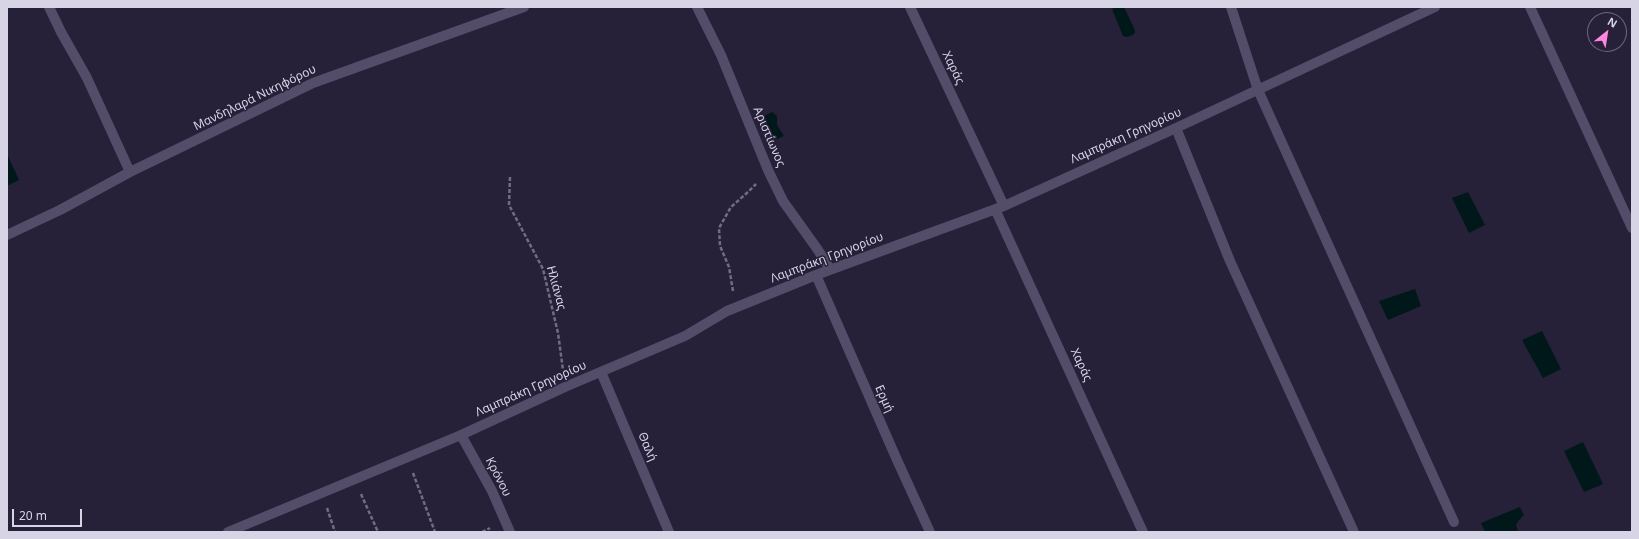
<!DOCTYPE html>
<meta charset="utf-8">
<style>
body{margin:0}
#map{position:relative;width:1639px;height:539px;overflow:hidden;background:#262039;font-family:"Noto Sans",sans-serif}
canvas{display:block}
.frame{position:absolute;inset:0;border:8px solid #d7d4e5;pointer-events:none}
.north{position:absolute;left:1587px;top:12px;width:40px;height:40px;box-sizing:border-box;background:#262039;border:1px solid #6d687e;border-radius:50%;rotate:30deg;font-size:11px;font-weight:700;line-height:16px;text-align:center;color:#d7d4e5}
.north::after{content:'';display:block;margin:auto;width:14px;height:18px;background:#fe85e0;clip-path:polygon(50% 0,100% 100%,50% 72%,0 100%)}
.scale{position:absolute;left:12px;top:509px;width:70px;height:18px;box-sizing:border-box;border:2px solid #d7d4e5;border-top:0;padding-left:5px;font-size:12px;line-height:14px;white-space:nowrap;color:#d7d4e5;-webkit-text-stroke:3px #262039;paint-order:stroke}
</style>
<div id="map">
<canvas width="1639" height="539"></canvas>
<div class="frame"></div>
<div class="north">N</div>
<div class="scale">20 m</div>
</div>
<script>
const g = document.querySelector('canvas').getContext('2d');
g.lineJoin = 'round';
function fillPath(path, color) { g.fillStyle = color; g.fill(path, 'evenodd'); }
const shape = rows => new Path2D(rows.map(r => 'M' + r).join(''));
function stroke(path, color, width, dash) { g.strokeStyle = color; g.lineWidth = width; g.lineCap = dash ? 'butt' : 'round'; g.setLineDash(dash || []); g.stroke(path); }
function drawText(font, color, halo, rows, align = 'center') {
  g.font = font + ' "Noto Sans",sans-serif'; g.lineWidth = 3; g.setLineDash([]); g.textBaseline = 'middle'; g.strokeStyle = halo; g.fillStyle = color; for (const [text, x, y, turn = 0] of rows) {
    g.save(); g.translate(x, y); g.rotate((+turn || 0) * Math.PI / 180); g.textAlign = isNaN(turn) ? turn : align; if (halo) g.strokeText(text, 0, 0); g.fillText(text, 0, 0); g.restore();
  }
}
const water = shape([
 [1116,7,1124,7,1134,28,1135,32,1133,35,1127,37,1123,36,1112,9],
 [772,112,777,116,777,125,784,136,775,140,763,118,766,115],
 [7,154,19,180,7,186],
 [1468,192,1485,225,1469,233,1452,198],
 [1415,289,1421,306,1388,320,1379,301],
 [1542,331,1561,369,1543,378,1522,340],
 [1583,442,1603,484,1584,492,1564,451],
 [1520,507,1524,515,1519,520,1516,525,1518,531,1515,532,1485,532,1481,523]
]);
const path = shape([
 [510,177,509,205,543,269,558,333,563,370],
 [733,291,729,267,720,246,719,228,731,207,748,192,756,184],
 [413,473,435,532],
 [361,494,378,532],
 [327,508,335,532],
 [482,532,490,528]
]);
const street = shape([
 [49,7,61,32,87,78,130,172],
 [697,7,721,55,768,170,783,201,818,250,830,269],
 [910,7,1004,206],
 [1231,7,1258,90,1454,522],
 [1530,7,1632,228],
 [1176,128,1230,261,1354,532],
 [995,209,1143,532],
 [7,235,60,210,130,172,313,83,524,7],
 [816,275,897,460,930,532],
 [601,372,669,532],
 [461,435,492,491,510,532],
 [228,532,461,435,565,387,685,336,727,311,816,275,1004,206,1176,128,1435,7]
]);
const streetNames = [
 ["Χαράς",953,68,64],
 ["Μανδηλαρά Νικηφόρου",255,98,-26],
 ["Λαμπράκη Γρηγορίου",1126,136,-24],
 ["Αριστίωνος",769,137,67],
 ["Λαμπράκη Γρηγορίου",827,258,-21],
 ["Ηλιάνας",556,288,75],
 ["Χαράς",1081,365,65],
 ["Λαμπράκη Γρηγορίου",531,389,-24],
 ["Ερμή",884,399,66],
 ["Θαλή",647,447,67],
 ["Κρόνου",498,477,63]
];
fillPath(water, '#00181a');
stroke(path, '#716c82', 2.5, [4, 2]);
stroke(street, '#534d6a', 10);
drawText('12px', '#d7d4e5', '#262039', streetNames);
</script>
